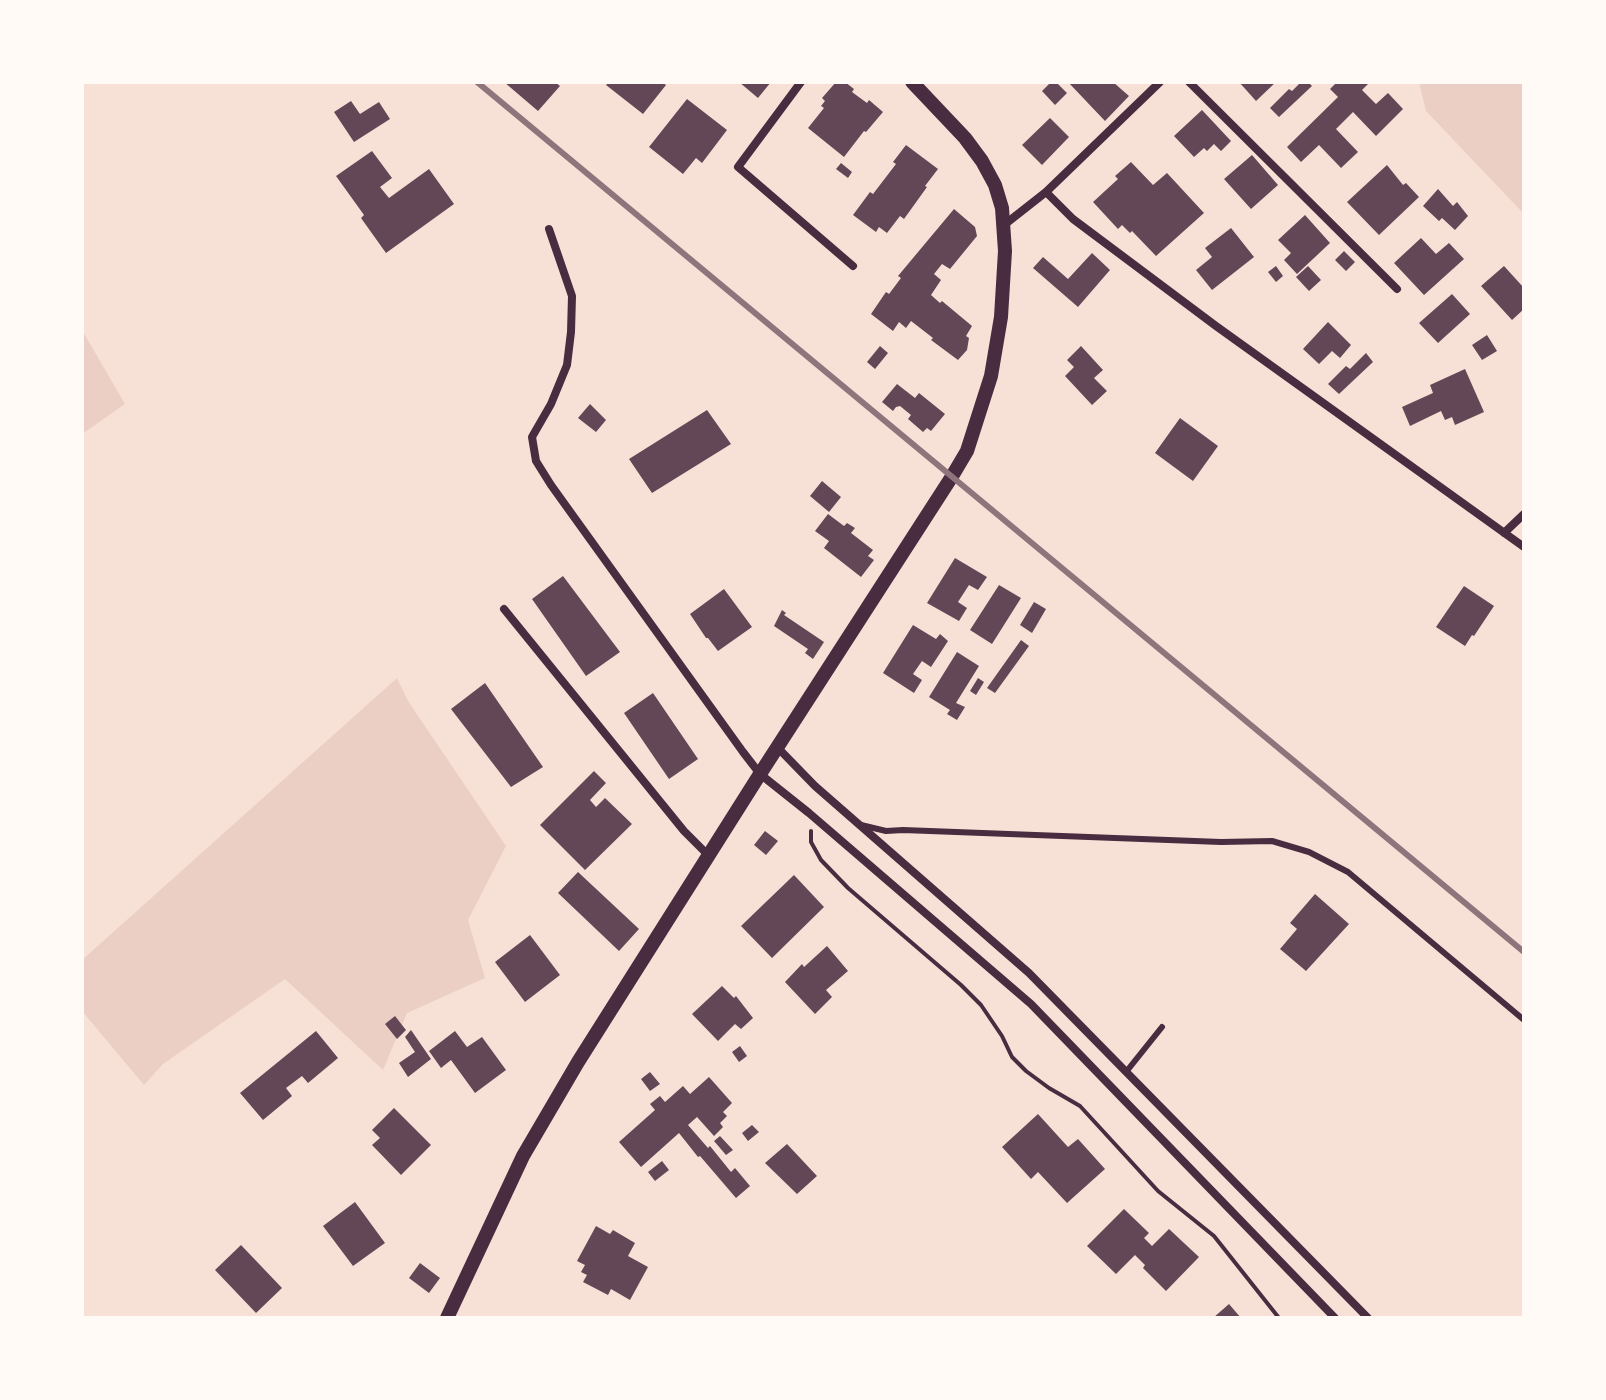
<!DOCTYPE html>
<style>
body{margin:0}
#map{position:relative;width:1606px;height:1400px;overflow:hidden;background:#f7e1d7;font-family:"DejaVu Sans",sans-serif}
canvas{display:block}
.frame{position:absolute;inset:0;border:84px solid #fffaf5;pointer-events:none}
</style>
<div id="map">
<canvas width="1606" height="1400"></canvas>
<div class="frame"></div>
</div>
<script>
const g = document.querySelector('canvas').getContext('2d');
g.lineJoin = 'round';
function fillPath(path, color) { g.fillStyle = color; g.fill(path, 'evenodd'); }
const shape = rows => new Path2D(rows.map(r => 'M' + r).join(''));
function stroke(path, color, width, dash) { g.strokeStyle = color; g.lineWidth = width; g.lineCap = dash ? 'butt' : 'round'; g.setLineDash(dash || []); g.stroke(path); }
const green = shape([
 [1419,82,1524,82,1524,214,1426,111],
 [82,330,125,404,82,434],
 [397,678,408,701,506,846,468,920,485,978,407,1013,383,1070,285,979,163,1064,144,1085,82,1011,82,960]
]);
const building = shape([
 [504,82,555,82,560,86,538,111],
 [609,82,662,82,666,85,643,114,606,85],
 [739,82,771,82,758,98],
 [836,82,845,82,854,89,852,92,867,103,869,100,883,112,866,132,864,131,844,157,808,128,824,108,821,106,825,101,822,98],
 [1051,82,1056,82,1067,93,1055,105,1042,91],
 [1068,82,1113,82,1129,96,1105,121],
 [1239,82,1276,82,1256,101],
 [1301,82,1308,82,1312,86,1279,117,1270,108,1289,89,1292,91],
 [1337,82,1370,82,1362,90,1376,104,1388,93,1403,109,1376,136,1353,112,1336,129,1358,152,1341,168,1319,145,1301,162,1287,147,1338,97,1330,89],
 [687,99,727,130,702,163,696,158,683,174,649,147],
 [351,101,360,114,379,102,390,119,354,142,334,112],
 [1202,110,1231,141,1221,151,1214,144,1207,151,1204,148,1194,157,1174,136],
 [1050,118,1069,137,1042,165,1022,145],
 [906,145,938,169,925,186,927,187,904,219,900,216,887,233,879,227,876,232,853,215,870,192,873,194,896,164,893,162],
 [372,151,392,178,380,187,389,198,429,169,454,204,386,253,361,218,364,215,336,176],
 [1252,155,1278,185,1251,209,1224,179],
 [1131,162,1153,185,1167,173,1204,213,1156,256,1132,231,1130,233,1122,225,1118,229,1093,202,1118,179,1115,176],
 [841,163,852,172,848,178,836,169],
 [1387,165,1403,185,1406,183,1419,197,1379,235,1347,202],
 [1438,189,1453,206,1457,202,1468,216,1455,230,1442,218,1439,221,1423,206],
 [954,209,975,227,977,236,950,269,942,264,934,274,941,280,931,295,940,303,942,301,972,326,966,336,969,338,967,350,958,360,931,340,933,338,911,321,906,328,899,322,893,331,871,314,886,292,889,294,901,278,898,276],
 [1305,215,1330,243,1297,274,1284,260,1291,253,1278,240],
 [1231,228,1254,257,1212,290,1196,270,1212,257,1205,248],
 [1421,238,1436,254,1449,243,1464,259,1424,295,1394,263],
 [1344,251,1355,262,1346,271,1335,260],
 [1092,253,1110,270,1078,307,1033,268,1043,257,1068,279],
 [1276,266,1283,276,1276,282,1268,272],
 [1308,266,1321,280,1309,291,1296,277],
 [1504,266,1524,288,1524,309,1512,320,1481,286],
 [1452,294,1470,314,1438,343,1419,323],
 [1328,322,1351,345,1340,358,1332,351,1319,364,1303,349],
 [1487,335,1497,351,1482,360,1472,345],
 [880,346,888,353,875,369,867,362],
 [1081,346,1103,370,1094,378,1107,391,1092,405,1065,376,1074,367,1067,360],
 [1366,353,1373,362,1339,394,1328,384,1346,366,1350,369],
 [1465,369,1484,412,1455,425,1452,417,1445,420,1441,411,1410,426,1402,407,1433,393,1430,385],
 [897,384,915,398,919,393,945,414,931,431,927,428,923,432,908,419,911,415,900,406,896,407,893,411,882,402],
 [590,404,606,420,596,432,578,418],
 [707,410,731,444,652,493,629,459],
 [1180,418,1218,446,1193,481,1155,453],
 [822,481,841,497,829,512,810,496],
 [828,514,844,526,847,523,855,528,851,533,873,550,868,556,874,560,861,577,824,548,829,541,815,531],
 [955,558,987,577,978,590,969,585,958,602,967,608,959,621,927,603],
 [563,576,620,652,586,676,532,599],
 [999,585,1021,598,992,644,970,630],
 [1464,586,1494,606,1474,636,1472,635,1465,646,1436,627],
 [724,589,752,627,718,651,708,638,706,638,690,614],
 [1034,602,1046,609,1032,633,1020,625],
 [782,610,786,613,784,615,824,642,813,659,805,653,808,649,774,626],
 [913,625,936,639,940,634,948,641,931,667,922,661,913,674,922,680,914,693,883,673],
 [1021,640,1029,646,995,693,987,688],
 [957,652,979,666,956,703,965,707,957,720,947,714,950,710,929,697],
 [978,678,984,682,976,695,970,691],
 [485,683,543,767,511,787,451,709],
 [653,693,698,759,669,779,624,713],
 [594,771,606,783,590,800,596,807,605,798,632,824,585,870,540,825],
 [765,831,778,841,766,855,754,845],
 [578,872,639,929,619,951,558,893],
 [794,875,824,907,772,958,741,926],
 [1315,894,1349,924,1306,971,1280,949,1297,929,1290,923],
 [530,935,560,975,525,1002,495,962],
 [827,946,848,971,826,990,832,997,815,1014,785,982,802,964,804,967],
 [722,986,734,998,736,996,753,1018,741,1029,735,1024,718,1041,692,1014],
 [395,1016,406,1030,397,1039,385,1024],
 [411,1030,431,1059,408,1077,399,1063,415,1052,405,1037],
 [316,1031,338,1058,308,1083,302,1076,286,1088,292,1096,263,1120,240,1093],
 [455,1031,467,1047,482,1037,506,1070,475,1093,451,1060,441,1068,429,1051],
 [740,1046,747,1056,739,1062,732,1052],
 [650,1072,660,1084,650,1091,641,1079],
 [709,1077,732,1103,723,1112,727,1116,720,1123,723,1127,714,1136,697,1117,688,1125,708,1148,710,1146,731,1172,735,1168,750,1186,736,1198,700,1156,698,1157,679,1133,641,1167,619,1142,655,1110,650,1104,660,1096,665,1102,683,1086,690,1094],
 [394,1108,431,1145,401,1175,372,1145,380,1138,372,1130],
 [1038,1114,1068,1147,1078,1139,1105,1169,1067,1203,1038,1172,1031,1179,1002,1147],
 [752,1125,759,1132,748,1141,742,1133],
 [720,1136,733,1150,726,1155,714,1141],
 [787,1144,817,1176,797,1194,765,1163],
 [662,1161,669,1170,655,1181,648,1172],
 [355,1202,385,1243,353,1266,323,1226],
 [1124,1209,1149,1233,1144,1238,1152,1246,1169,1229,1199,1257,1166,1291,1143,1268,1145,1265,1135,1255,1116,1274,1087,1246],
 [596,1226,610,1234,613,1230,635,1243,628,1256,648,1267,630,1300,611,1289,608,1295,583,1282,587,1275,581,1272,585,1265,577,1261],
 [241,1245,282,1288,256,1313,215,1270],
 [420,1263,440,1278,429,1293,409,1278],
 [1229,1304,1241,1318,1213,1318]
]);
const path = shape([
 [811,831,811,842,821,860,848,888,961,985,981,1005,1002,1036,1012,1057,1026,1071,1049,1088,1080,1106,1158,1191,1214,1236,1279,1318]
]);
const service = shape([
 [861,825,886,831,903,830,1221,842,1272,841,1309,852,1348,872,1524,1020],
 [1126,1072,1162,1027]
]);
const minor = shape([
 [801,82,738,167,853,266],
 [1189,82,1397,289],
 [1046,192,1160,82],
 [1004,225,1046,192,1073,219,1216,326,1524,547],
 [549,229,572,296,571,332,567,365,551,404,532,437,536,461,551,485,743,752,760,774,809,813,1031,1004,1335,1318],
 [1504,533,1524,514],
 [504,609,684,831,709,856],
 [778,748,815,786,1029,973,1368,1318]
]);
const tertiary = shape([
 [447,1318,523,1156,578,1062,760,774,951,478,967,451,991,376,1001,317,1005,251,1002,208,995,185,982,161,965,138,912,82]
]);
const rail = shape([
 [477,82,1524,952]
]);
fillPath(green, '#ebcfc5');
fillPath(building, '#644757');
stroke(path, '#4a2c40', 4);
stroke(service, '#4a2c40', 6);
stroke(minor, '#4a2c40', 8);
stroke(tertiary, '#4a2c40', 14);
stroke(rail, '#8f747c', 6);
</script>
